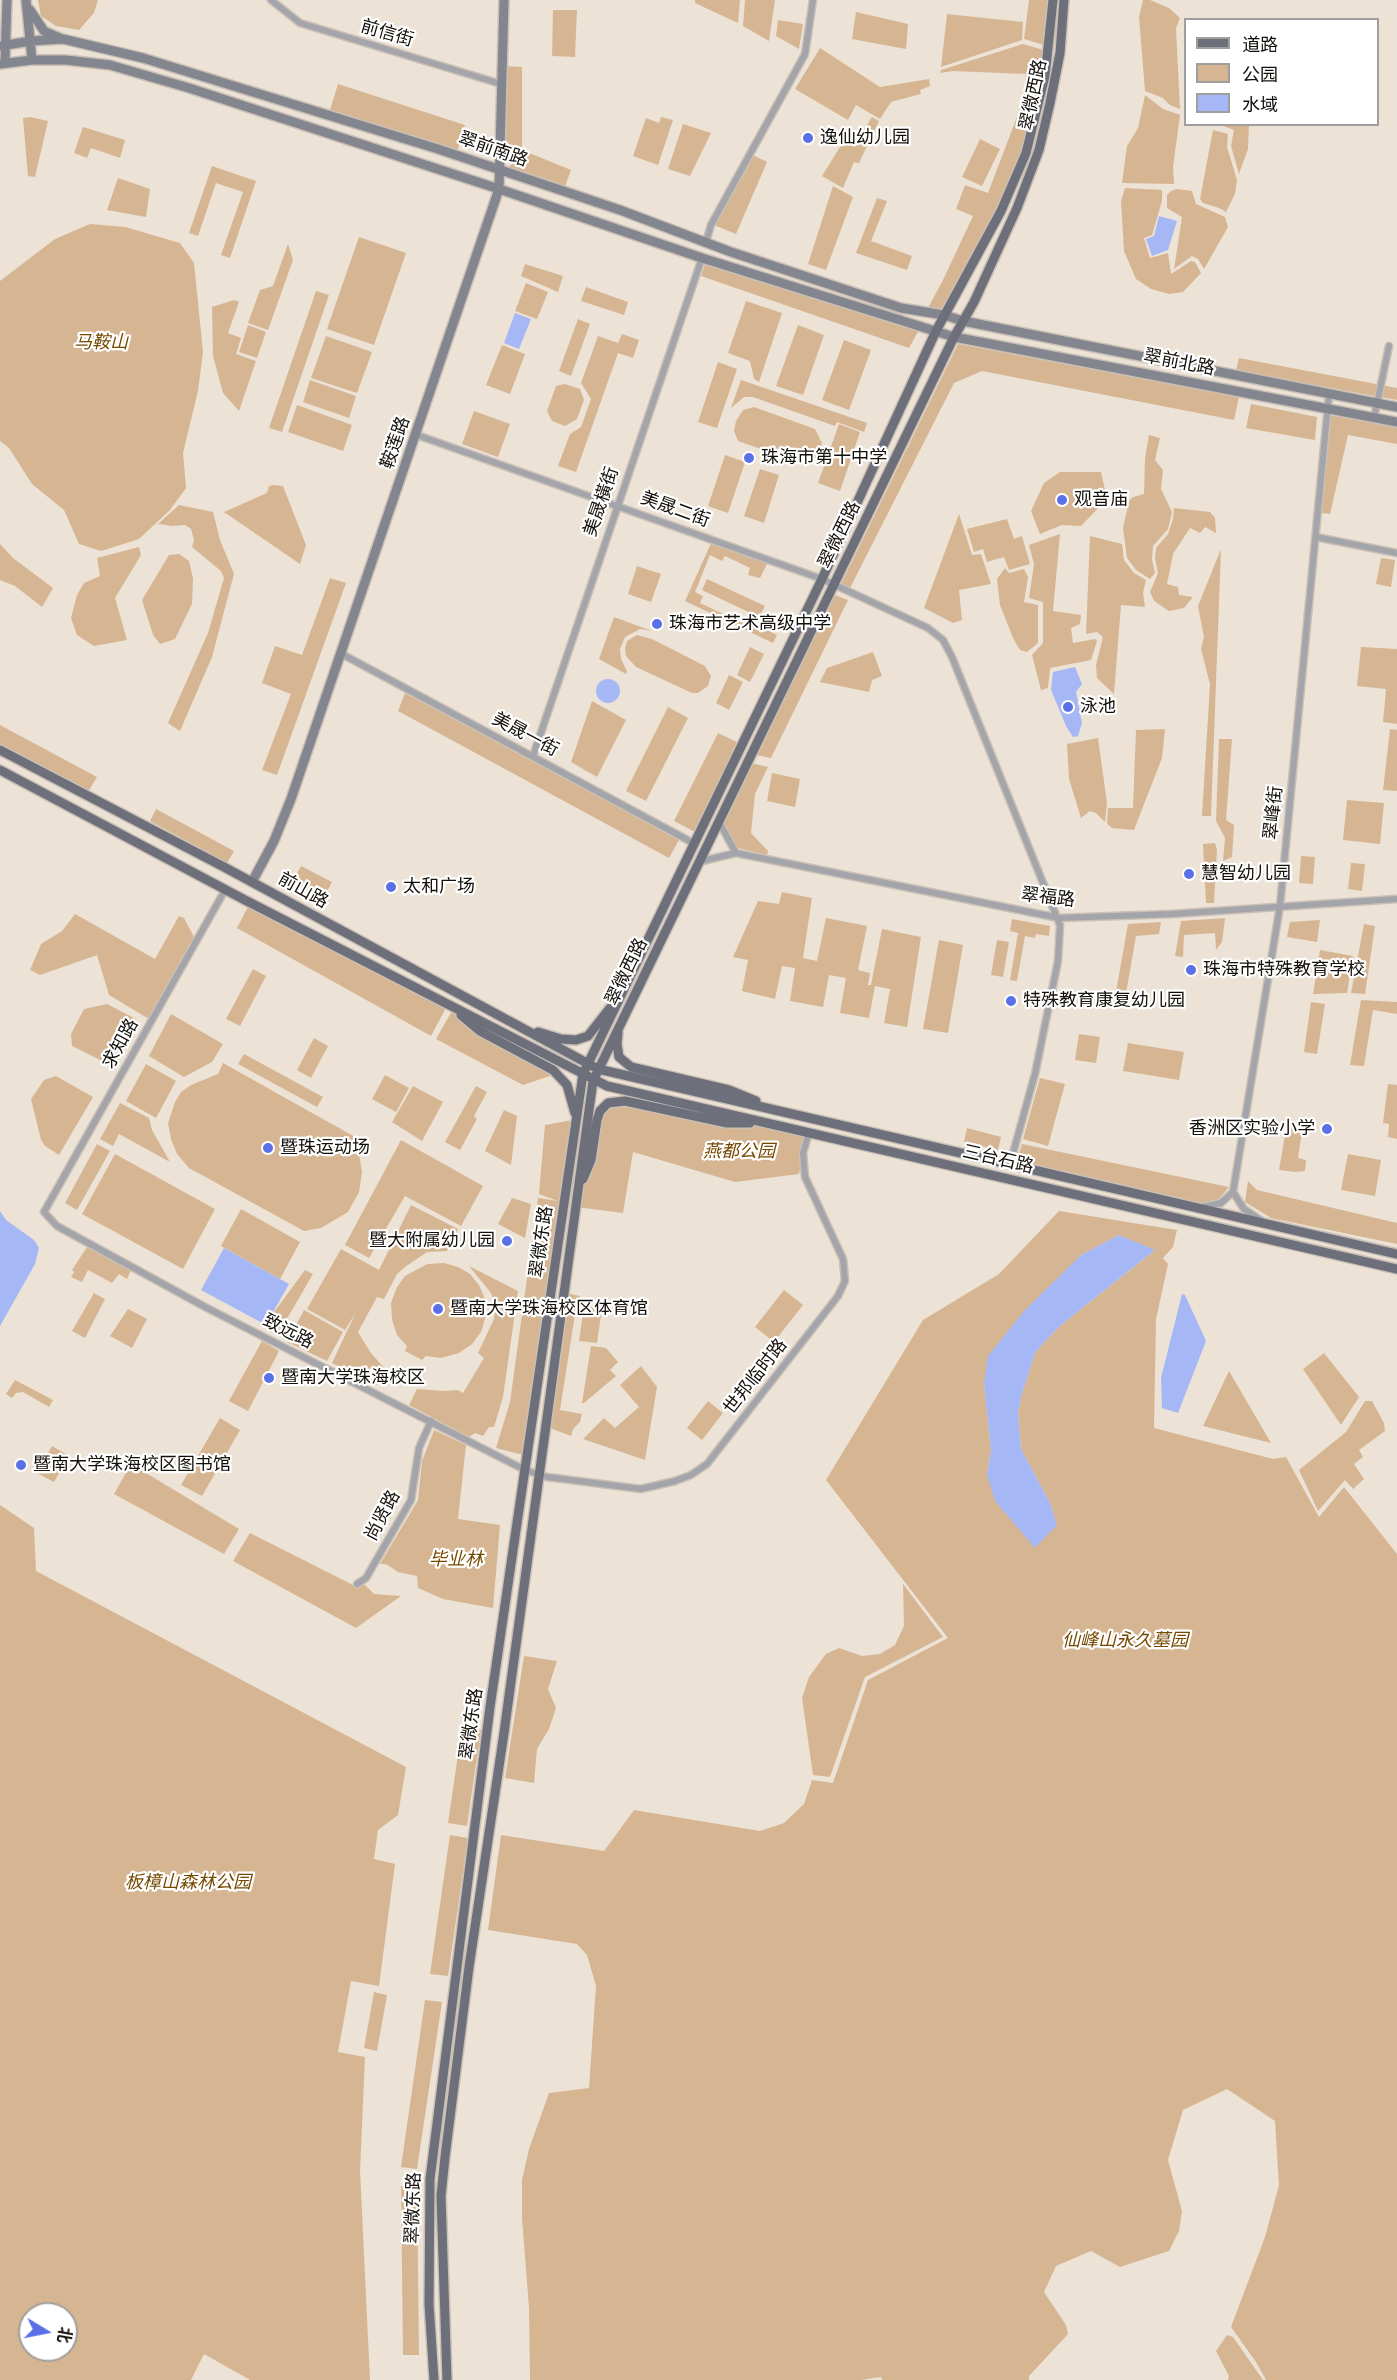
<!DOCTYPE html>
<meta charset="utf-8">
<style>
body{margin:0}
#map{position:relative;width:1397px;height:2380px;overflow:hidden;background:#ede2d6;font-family:"Times New Roman","Noto Sans SC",serif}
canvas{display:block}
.legend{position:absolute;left:1184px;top:18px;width:195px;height:108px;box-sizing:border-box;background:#fff;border:2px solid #a19f9d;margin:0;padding:8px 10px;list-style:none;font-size:18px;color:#130f0b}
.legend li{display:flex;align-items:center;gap:12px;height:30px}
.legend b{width:30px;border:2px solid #a19f9d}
.north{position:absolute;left:18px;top:2302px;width:60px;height:60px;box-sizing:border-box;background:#fff;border:2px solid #a19f9d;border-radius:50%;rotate:100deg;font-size:16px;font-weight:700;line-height:24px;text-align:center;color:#130f0b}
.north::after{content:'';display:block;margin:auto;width:21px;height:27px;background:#5a70e7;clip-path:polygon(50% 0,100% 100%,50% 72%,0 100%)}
</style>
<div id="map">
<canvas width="1397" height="2380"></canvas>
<ul class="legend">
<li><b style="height:8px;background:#6d707b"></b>道路</li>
<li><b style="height:16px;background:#d6b692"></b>公园</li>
<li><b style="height:16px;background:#a5b7f5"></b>水域</li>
</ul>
<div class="north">北</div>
</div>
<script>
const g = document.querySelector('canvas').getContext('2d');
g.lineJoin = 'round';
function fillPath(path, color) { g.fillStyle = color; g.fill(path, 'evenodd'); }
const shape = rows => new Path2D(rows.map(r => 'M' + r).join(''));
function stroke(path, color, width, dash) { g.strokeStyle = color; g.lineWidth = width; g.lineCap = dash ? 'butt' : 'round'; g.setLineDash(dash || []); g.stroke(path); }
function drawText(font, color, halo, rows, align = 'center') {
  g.font = font + ' "Times New Roman","Noto Sans SC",serif'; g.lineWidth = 4.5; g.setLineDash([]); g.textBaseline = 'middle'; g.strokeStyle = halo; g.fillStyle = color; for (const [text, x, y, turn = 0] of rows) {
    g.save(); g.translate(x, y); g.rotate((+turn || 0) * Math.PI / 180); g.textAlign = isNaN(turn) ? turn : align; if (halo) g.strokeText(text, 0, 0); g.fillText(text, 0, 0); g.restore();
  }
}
const green = shape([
 [38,0,98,0,94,13,79,30,56,26,41,16],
 [695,0,740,0,738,23,695,3],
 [745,0,775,0,769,41,743,26],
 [1029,0,1050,0,1047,46,1024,39],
 [1143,0,1150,0,1169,8,1180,18,1176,28,1180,109,1170,105,1163,98,1145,91,1139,17],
 [553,10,577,10,575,57,552,56],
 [856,12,908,24,906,49,852,39],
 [947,14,1023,22,1022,40,941,67],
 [778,20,803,24,799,49,776,36],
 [1023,44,1047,51,1023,151,999,210,943,312,928,308,943,280,973,216,956,209,965,185,988,193,1023,101,1026,74,953,71,940,73,941,70],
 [820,48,880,87,929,79,930,86,920,90,921,94,891,102,880,119,856,105,848,120,795,89],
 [504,66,522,67,522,147,502,165],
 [338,84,465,125,457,152,330,110],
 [1145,95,1163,109,1180,115,1173,167,1174,184,1122,183,1127,146,1138,128],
 [30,117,48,121,35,177,28,176,23,118],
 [661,117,673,120,658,165,633,156,646,118,659,123],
 [872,117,879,121,859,163,854,162,843,188,822,176,850,131,860,136],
 [683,124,711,133,690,176,668,169],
 [1218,124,1249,125,1248,149,1239,174,1231,146,1234,130],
 [83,127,125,140,120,158,91,148,87,158,74,153],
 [1213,130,1228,134,1227,147,1237,180,1235,194,1226,212,1219,208,1203,203,1200,199],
 [980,139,1000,149,982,186,962,177],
 [527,152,571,170,564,189,506,169],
 [753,155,767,162,736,234,714,225],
 [212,166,256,181,230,258,221,255,243,192,216,183,198,236,189,233],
 [118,178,150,189,146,217,107,210],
 [833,186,853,197,826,270,808,264],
 [1125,188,1162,190,1162,201,1152,235,1144,238,1150,258,1168,253,1171,274,1191,261,1195,262,1201,273,1183,292,1169,294,1151,289,1136,279,1124,251,1121,201],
 [1177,189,1192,191,1196,204,1225,217,1228,227,1204,269,1198,259,1192,256,1174,269,1182,217,1167,208,1167,195,1171,191],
 [877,198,887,201,871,241,912,256,907,270,856,253],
 [90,224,125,227,180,243,194,263,203,352,198,391,183,453,186,488,170,510,139,539,101,551,79,544,64,510,32,484,9,448,0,441,0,281,55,239],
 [359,237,406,253,374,345,327,329],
 [288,244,293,260,268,330,248,323,260,290,273,286],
 [525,264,563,276,558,292,521,276],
 [705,264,919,330,909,348,701,276],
 [526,283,548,292,537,319,515,311],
 [586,287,628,302,624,315,581,301],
 [316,291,329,295,282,432,269,428],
 [234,300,239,302,228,333,241,338,236,354,256,361,239,411,223,393,213,356,212,307],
 [746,301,782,313,759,382,754,379,750,361,728,353],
 [578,319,590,324,571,376,559,371],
 [248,325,266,332,257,358,239,352],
 [798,325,824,335,803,395,776,386],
 [622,334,639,340,633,358,618,353,576,472,558,466,570,434,581,427,591,399,581,383,598,336,618,343],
 [326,336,372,352,357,393,311,378],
 [844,340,871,350,849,410,822,400],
 [958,344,1239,397,1234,420,982,371,954,383,850,588,841,584],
 [502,345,525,354,510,394,486,385],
 [1239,358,1397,388,1397,400,1236,371],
 [718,362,737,369,717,428,698,422],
 [310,380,356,396,349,418,303,402],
 [741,380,867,423,864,432,837,422,835,426,753,397,744,397,731,408],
 [565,384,580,389,584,400,577,419,565,426,552,421,547,411,556,386],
 [1251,404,1317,417,1315,440,1246,428],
 [297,405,352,425,343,451,288,432],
 [754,407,815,429,822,443,817,457,808,463,800,463,738,441,734,431,736,421,743,410],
 [474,411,510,424,498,457,462,444],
 [1329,415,1397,427,1397,444,1348,435,1330,514,1321,513],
 [839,424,860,432,840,491,818,483],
 [1149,435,1160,438,1155,460,1163,470,1161,489,1172,512,1168,529,1153,546,1152,560,1155,573,1150,579,1136,570,1127,558,1123,528,1129,501,1133,497,1144,494,1145,458],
 [725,455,745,462,728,513,708,506],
 [760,469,779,475,764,523,744,516],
 [1060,472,1101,472,1107,499,1081,526,1062,525,1040,534,1031,511,1044,483],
 [274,485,283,486,306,545,300,564,224,512,267,493,269,486],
 [179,505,213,512,220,540,234,574,212,657,180,731,168,723,208,633,224,578,221,571,192,547,194,540,191,529,185,525,172,526,158,524],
 [1174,508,1210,512,1215,518,1216,533,1205,527,1200,533,1190,528,1173,554,1167,584,1178,587,1179,595,1193,597,1184,608,1169,611,1154,601,1150,592,1158,573,1155,558,1156,548,1168,534,1173,519],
 [959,514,972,555,981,554,991,584,959,590,962,620,953,623,924,608],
 [1007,519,1014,539,1022,536,1030,564,1009,570,1004,557,987,562,983,549,974,552,967,529],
 [1060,534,1053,611,1081,615,1080,624,1071,628,1073,643,1095,639,1097,641,1091,660,1050,668,1048,688,1041,690,1032,655,1043,643,1043,602,1029,598,1034,564,1029,545],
 [1090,536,1122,544,1124,560,1134,573,1146,580,1143,593,1145,607,1121,605,1114,694,1097,678,1096,665,1103,637,1097,632,1086,634],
 [712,541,768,562,760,578,748,575,750,568,725,556,722,561,710,555,695,592,703,596,700,603,753,628,756,624,777,635,773,643,685,601],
 [0,544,13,558,53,588,42,607,15,586,0,580],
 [139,547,141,555,115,598,127,640,94,646,77,635,71,618,77,595,84,583,100,576,97,558],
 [1221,549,1211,816,1202,816,1210,684,1201,649,1204,637,1198,606],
 [179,554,189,561,193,579,192,604,175,639,160,644,153,635,142,600,169,555],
 [1381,558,1395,560,1391,587,1376,584],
 [637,566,661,574,651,602,628,594],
 [1005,568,1009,573,1024,569,1028,577,1024,602,1038,605,1038,643,1027,652,1020,650,1013,638,1000,605,997,579],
 [330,578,346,583,277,775,262,770,291,694,262,683,275,646,302,655],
 [707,579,765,606,759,617,702,590],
 [835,595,848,600,771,758,756,755],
 [614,617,652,631,640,629,625,637,620,649,621,659,627,671,626,674,599,659],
 [637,635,652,639,705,666,711,676,708,686,698,693,692,693,636,667,626,656,625,648,627,641],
 [750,647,764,654,750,682,737,675],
 [1361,647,1397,649,1397,724,1383,722,1386,689,1357,686],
 [873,652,882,676,872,680,869,692,820,682,827,668],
 [729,675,743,682,729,710,716,703],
 [405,693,679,840,669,858,398,711],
 [592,701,626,720,597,777,571,762],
 [668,707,688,718,646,801,626,791],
 [0,725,97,777,88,792,0,744],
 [1165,729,1162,758,1134,830,1112,828,1107,824,1108,808,1133,808,1136,730],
 [1390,729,1397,730,1397,791,1383,790],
 [718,733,739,743,695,832,674,821],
 [1098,738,1107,803,1105,822,1096,813,1090,811,1081,818,1069,779,1067,744],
 [1219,739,1232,739,1226,820,1234,825,1232,857,1223,861,1225,838,1216,821],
 [751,763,768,767,755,794,751,833,768,851,767,855,738,848,723,822],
 [772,773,800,779,795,807,767,801],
 [1347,800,1384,803,1380,844,1343,840],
 [156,809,234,851,227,863,150,821],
 [1215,843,1217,850,1214,903,1206,903,1203,844],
 [1301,856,1315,857,1313,884,1299,883],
 [1351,863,1365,864,1362,891,1348,889],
 [301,866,332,882,323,899,292,883],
 [782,892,812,898,803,958,817,961,826,918,867,926,858,970,870,973,868,985,871,985,882,929,921,937,907,1027,884,1023,890,989,875,986,869,1018,840,1013,846,978,829,975,823,1007,790,1001,795,968,782,966,775,999,742,991,748,960,733,957,758,901,779,904],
 [249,905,447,1006,431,1036,237,928],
 [75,914,155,959,179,916,184,918,194,937,149,1019,109,995,97,955,40,975,30,970,41,944,62,931],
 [1225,918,1222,942,1216,950,1215,933,1184,935,1183,957,1175,956,1181,921],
 [1012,919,1050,926,1049,936,1036,934,1035,938,1025,936,1017,981,1010,980,1018,933,1010,931],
 [1320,920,1317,942,1287,937,1290,922],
 [1161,922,1159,934,1136,936,1124,1005,1114,1003,1128,924],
 [1364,924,1375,926,1365,994,1351,993],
 [939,940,963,945,948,1033,923,1029],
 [997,940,1009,942,1003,977,991,975],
 [1320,950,1353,956,1347,993,1313,994],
 [253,969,266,976,240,1026,226,1019],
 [1361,1000,1397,1002,1397,1014,1373,1010,1364,1066,1350,1065],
 [1311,1002,1325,1004,1317,1054,1304,1052],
 [107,1004,136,1019,110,1065,72,1046,71,1034,84,1009],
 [452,1011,475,1034,553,1075,523,1085,436,1039],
 [171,1014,223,1044,212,1062,184,1077,149,1056],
 [1079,1034,1100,1037,1096,1063,1075,1060],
 [314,1038,328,1046,311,1078,297,1070],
 [1128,1043,1184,1052,1179,1080,1123,1071],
 [244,1054,323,1097,317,1107,238,1064],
 [223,1063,364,1142,359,1154,362,1172,359,1192,348,1212,321,1228,304,1231,189,1168,177,1154,171,1139,168,1123,175,1102,181,1092,191,1085,218,1074],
 [146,1064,176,1081,156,1118,126,1101],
 [385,1075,409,1088,396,1112,372,1099],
 [56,1076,93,1097,59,1155,45,1146,41,1140,31,1099,44,1080],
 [1040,1078,1065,1084,1048,1146,1023,1139],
 [1388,1084,1397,1085,1397,1139,1388,1137,1389,1124,1383,1123],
 [413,1086,443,1102,422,1141,392,1122],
 [476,1086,487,1092,474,1116,477,1119,460,1150,445,1142],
 [120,1103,149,1118,152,1130,170,1162,119,1134,113,1146,100,1139],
 [608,1103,727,1123,766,1123,809,1133,799,1174,735,1182,633,1152,623,1213,576,1207,597,1120],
 [504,1110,517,1116,511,1165,485,1151],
 [573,1120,523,1455,496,1448,510,1402,538,1198,558,1201,539,1194,545,1125],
 [1287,1123,1303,1125,1298,1158,1306,1160,1305,1171,1295,1172,1279,1170],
 [967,1128,1001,1137,998,1150,964,1142],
 [401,1140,483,1186,461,1226,405,1196,369,1258,345,1245],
 [97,1144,110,1151,77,1210,65,1203],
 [1022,1144,1229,1187,1219,1199,1198,1204,1016,1162],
 [115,1154,215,1209,183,1269,82,1214],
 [1348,1154,1381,1160,1375,1196,1341,1190],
 [1248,1181,1257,1190,1397,1223,1397,1244,1271,1218,1245,1202],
 [512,1198,531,1204,525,1238,498,1224],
 [411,1205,458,1229,447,1251,427,1252,405,1267,397,1274,384,1299,377,1297,358,1332,371,1353,385,1369,376,1386,332,1363,356,1312,345,1330,307,1309,341,1249,379,1270],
 [241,1209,300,1242,280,1279,221,1246],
 [1059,1211,1177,1230,1173,1247,1163,1258,1168,1264,1156,1319,1154,1428,1273,1459,1286,1457,1319,1517,1344,1487,1397,1554,1397,2380,1266,2380,1256,2362,1231,2327,1265,2237,1279,2185,1275,2121,1227,2089,1183,2110,1168,2160,1182,2211,1179,2231,1169,2251,1120,2267,1091,2251,1056,2266,1044,2292,1066,2325,1068,2334,1029,2376,1029,2380,882,2380,881,2377,861,2380,530,2380,529,2308,522,2218,522,2180,529,2149,549,2093,589,2088,596,1986,587,1955,577,1944,488,1930,501,1835,604,1851,634,1810,760,1831,784,1823,804,1804,812,1780,833,1783,868,1680,948,1638,826,1480,923,1320,999,1274],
 [1119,1235,1154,1251,1061,1325,1046,1340,1035,1353,1021,1397,1018,1413,1021,1449,1050,1503,1057,1525,987,1475,991,1450,984,1383,1081,1255],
 [87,1247,131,1270,127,1279,119,1274,112,1283,88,1270,82,1282,71,1277,74,1272,72,1270],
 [444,1263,458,1267,470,1274,479,1285,485,1299,486,1315,481,1332,472,1344,459,1353,441,1358,426,1356,422,1360,405,1351,407,1346,397,1335,392,1320,391,1303,397,1287,405,1276,427,1264],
 [469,1266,518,1291,503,1397,494,1427,489,1427,483,1436,475,1433,469,1437,409,1405,417,1389,444,1391,458,1390,463,1393,484,1358,478,1353,494,1319,495,1306,491,1293],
 [305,1270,313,1274,281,1329,272,1325,272,1315],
 [784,1290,803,1305,774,1342,755,1327],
 [94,1293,105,1299,85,1338,72,1331],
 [566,1293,580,1296,578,1308,576,1308,560,1410,582,1414,580,1422,573,1429,571,1436,547,1427],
 [584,1306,602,1309,597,1343,579,1341],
 [128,1309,147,1319,132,1348,110,1336],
 [304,1310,343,1332,327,1361,287,1342],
 [262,1341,279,1351,248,1411,229,1401],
 [591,1346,606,1348,618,1362,610,1370,616,1376,584,1403,582,1403],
 [1324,1353,1359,1397,1341,1425,1303,1369],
 [641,1366,657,1387,645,1460,583,1439,604,1418,615,1428,639,1407,620,1385],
 [1229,1371,1271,1443,1203,1426],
 [15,1380,53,1400,49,1407,23,1392,16,1393,12,1398,6,1394],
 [708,1401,723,1413,702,1440,687,1428],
 [1365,1401,1372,1401,1384,1423,1385,1431,1359,1450,1363,1457,1354,1464,1364,1479,1353,1489,1345,1480,1318,1511,1299,1470,1346,1432],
 [220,1418,240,1430,202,1496,181,1485],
 [434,1430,466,1445,458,1519,500,1525,493,1608,443,1599,418,1588,417,1576,398,1572,386,1564,380,1564,418,1500,422,1461],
 [52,1446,69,1456,54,1482,37,1473],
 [131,1464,239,1529,224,1554,114,1494],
 [0,1505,34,1528,36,1571,406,1767,398,1815,378,1830,374,1859,395,1864,379,1986,351,1981,338,2052,365,2057,360,2170,370,2380,250,2380,204,2354,191,2380,0,2380],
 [30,2314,66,2314,66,2350,30,2350],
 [250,1533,355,1586,363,1583,374,1594,401,1596,356,1628,233,1561],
 [903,1584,943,1637,865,1677,830,1777,813,1775,802,1698,809,1677,826,1654,839,1648,862,1656,880,1654,895,1645,904,1626],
 [524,1656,557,1661,548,1689,556,1708,549,1729,537,1749,534,1783,505,1778],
 [462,1727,481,1730,467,1826,448,1823],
 [450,1835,468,1838,448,1976,430,1974],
 [374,1992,387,1995,377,2051,364,2048],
 [425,2000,442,2002,417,2169,401,2167],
 [401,2186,417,2186,419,2355,403,2355],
 [1227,2335,1233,2337,1263,2380,1228,2380,1229,2376,1216,2351]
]);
const water = shape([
 [1159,216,1177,221,1168,250,1152,256,1146,239,1154,236],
 [515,313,531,319,519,349,504,343],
 [1075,667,1082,684,1076,692,1082,723,1078,736,1073,737,1066,726,1051,690,1053,672],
 '596 691a12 12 0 1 1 24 0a12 12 0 1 1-24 0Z',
 [0,1211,6,1220,34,1240,39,1248,35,1264,0,1326],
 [1119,1235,1155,1250,1061,1325,1046,1340,1035,1353,1021,1397,1018,1413,1021,1449,1050,1503,1057,1525,1035,1548,995,1501,987,1475,991,1450,984,1383,988,1356,1024,1311,1081,1255],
 [224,1248,289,1284,266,1325,201,1290],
 [1182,1294,1185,1295,1206,1341,1178,1413,1162,1408,1161,1378]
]);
const street = shape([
 [271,0,300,23,501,84],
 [706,242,711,225,805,54,813,0],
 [1374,418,1389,346],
 [417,435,822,579,928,628,943,640,952,657,1060,925,1058,961,1035,1074,1010,1164],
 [1316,537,1397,553],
 [340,653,695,844],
 [533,756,702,258],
 [719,822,736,853],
 [698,862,736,853,1059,918,1172,914,1397,899],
 [225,890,44,1212,57,1226,207,1308,525,1470,547,1477,641,1489,675,1481,691,1475,707,1464,838,1296,845,1281,843,1259,805,1177,803,1153,809,1133],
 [1233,1192,1244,1209,1262,1221],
 [1202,1207,1221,1203,1233,1192,1280,906,1329,395],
 [357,1584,366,1578,411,1500,419,1448,431,1421]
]);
const secondary = shape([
 [26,0,32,60],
 [30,10,44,31,60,38],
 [0,46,31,41,63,39,143,58,438,149,620,210,731,252,901,308,944,315,963,321,1397,407],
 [5,63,7,0],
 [0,64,32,60,66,60,110,65,189,88,499,189,702,258,954,337,1397,422],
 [252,882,274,841,291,799,499,189,504,0]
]);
const primary = shape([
 [0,750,224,867,598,1069,1397,1254],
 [0,770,243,899,607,1086,1397,1269],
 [461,1015,480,1031,553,1070,567,1085,575,1113],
 [538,1032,561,1039,576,1040,588,1036,610,1008],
 [618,1033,617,1044,619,1057,631,1067,729,1090,756,1101],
 [583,1179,591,1160,597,1120,600,1111,608,1103,625,1101,727,1123,750,1123],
 [434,2380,429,2304,430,2179,490,1707,583,1074,822,579,936,331,1001,211,1026,153,1045,76,1053,0],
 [447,2380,441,2196,445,2157,469,1967,504,1733,593,1081,954,337,974,302,1017,208,1039,150,1050,103,1060,53,1064,0]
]);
const markers = [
 [808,138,6,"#5a70e7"],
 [749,458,6,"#5a70e7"],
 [1062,500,6,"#5a70e7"],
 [657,624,6,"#5a70e7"],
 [1068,707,6,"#5a70e7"],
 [1189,874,6,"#5a70e7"],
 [391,887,6,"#5a70e7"],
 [1191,970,6,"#5a70e7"],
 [1011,1001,6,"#5a70e7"],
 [1327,1129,6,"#5a70e7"],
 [268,1148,6,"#5a70e7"],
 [507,1241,6,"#5a70e7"],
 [438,1309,6,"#5a70e7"],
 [269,1378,6,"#5a70e7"],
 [21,1465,6,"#5a70e7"]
];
const streetNames = [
 ["前信街",387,34,16],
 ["翠微西路",1034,95,-78],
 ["翠前南路",493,150,19],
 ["翠前北路",1179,363,11],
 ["鞍莲路",396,443,-71],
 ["美晟橫街",602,502,-71],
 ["美晟二街",675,510,20],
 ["翠微西路",840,535,-64],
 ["美晟一街",525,735,28],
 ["翠峰街",1274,813,-84],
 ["前山路",303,891,29],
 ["翠福路",1048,898,7],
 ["翠微西路",627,972,-64],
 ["求知路",121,1044,-61],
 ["三台石路",998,1160,13],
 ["翠微东路",542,1242,-82],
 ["致远路",288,1332,27],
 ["世邦临时路",756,1377,-52],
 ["尚贤路",383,1516,-62],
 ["翠微东路",472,1724,-82],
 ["翠微东路",414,2208,-88]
];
const poiNames = [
 ["逸仙幼儿园",820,138],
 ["珠海市第十中学",761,458],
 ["观音庙",1074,500],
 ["珠海市艺术高级中学",669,624],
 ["泳池",1080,707],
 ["慧智幼儿园",1201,874],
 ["太和广场",403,887],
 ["珠海市特殊教育学校",1203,970],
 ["特殊教育康复幼儿园",1023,1001],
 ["香洲区实验小学",1315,1129,"right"],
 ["暨珠运动场",280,1148],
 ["暨大附属幼儿园",495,1241,"right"],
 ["暨南大学珠海校区体育馆",450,1309],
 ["暨南大学珠海校区",281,1378],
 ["暨南大学珠海校区图书馆",33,1465]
];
const parkNames = [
 ["马鞍山",101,343],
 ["燕都公园",739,1152],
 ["毕业林",456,1560],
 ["仙峰山永久墓园",1125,1641],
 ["板樟山森林公园",188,1883]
];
fillPath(green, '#d6b692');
fillPath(water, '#a5b7f5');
stroke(street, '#cac0b6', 9);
stroke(secondary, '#cac0b6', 12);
stroke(primary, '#cac0b6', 12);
stroke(street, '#a3a5ab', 6);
stroke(secondary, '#84868f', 9);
stroke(primary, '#6d707b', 9);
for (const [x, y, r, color] of markers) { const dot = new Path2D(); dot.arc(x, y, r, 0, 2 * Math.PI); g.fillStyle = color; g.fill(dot); stroke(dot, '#fff', 2); }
drawText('18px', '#130f0b', '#fff', streetNames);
drawText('18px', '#130f0b', '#fff', poiNames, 'left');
drawText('italic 18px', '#764900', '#fff', parkNames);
</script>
